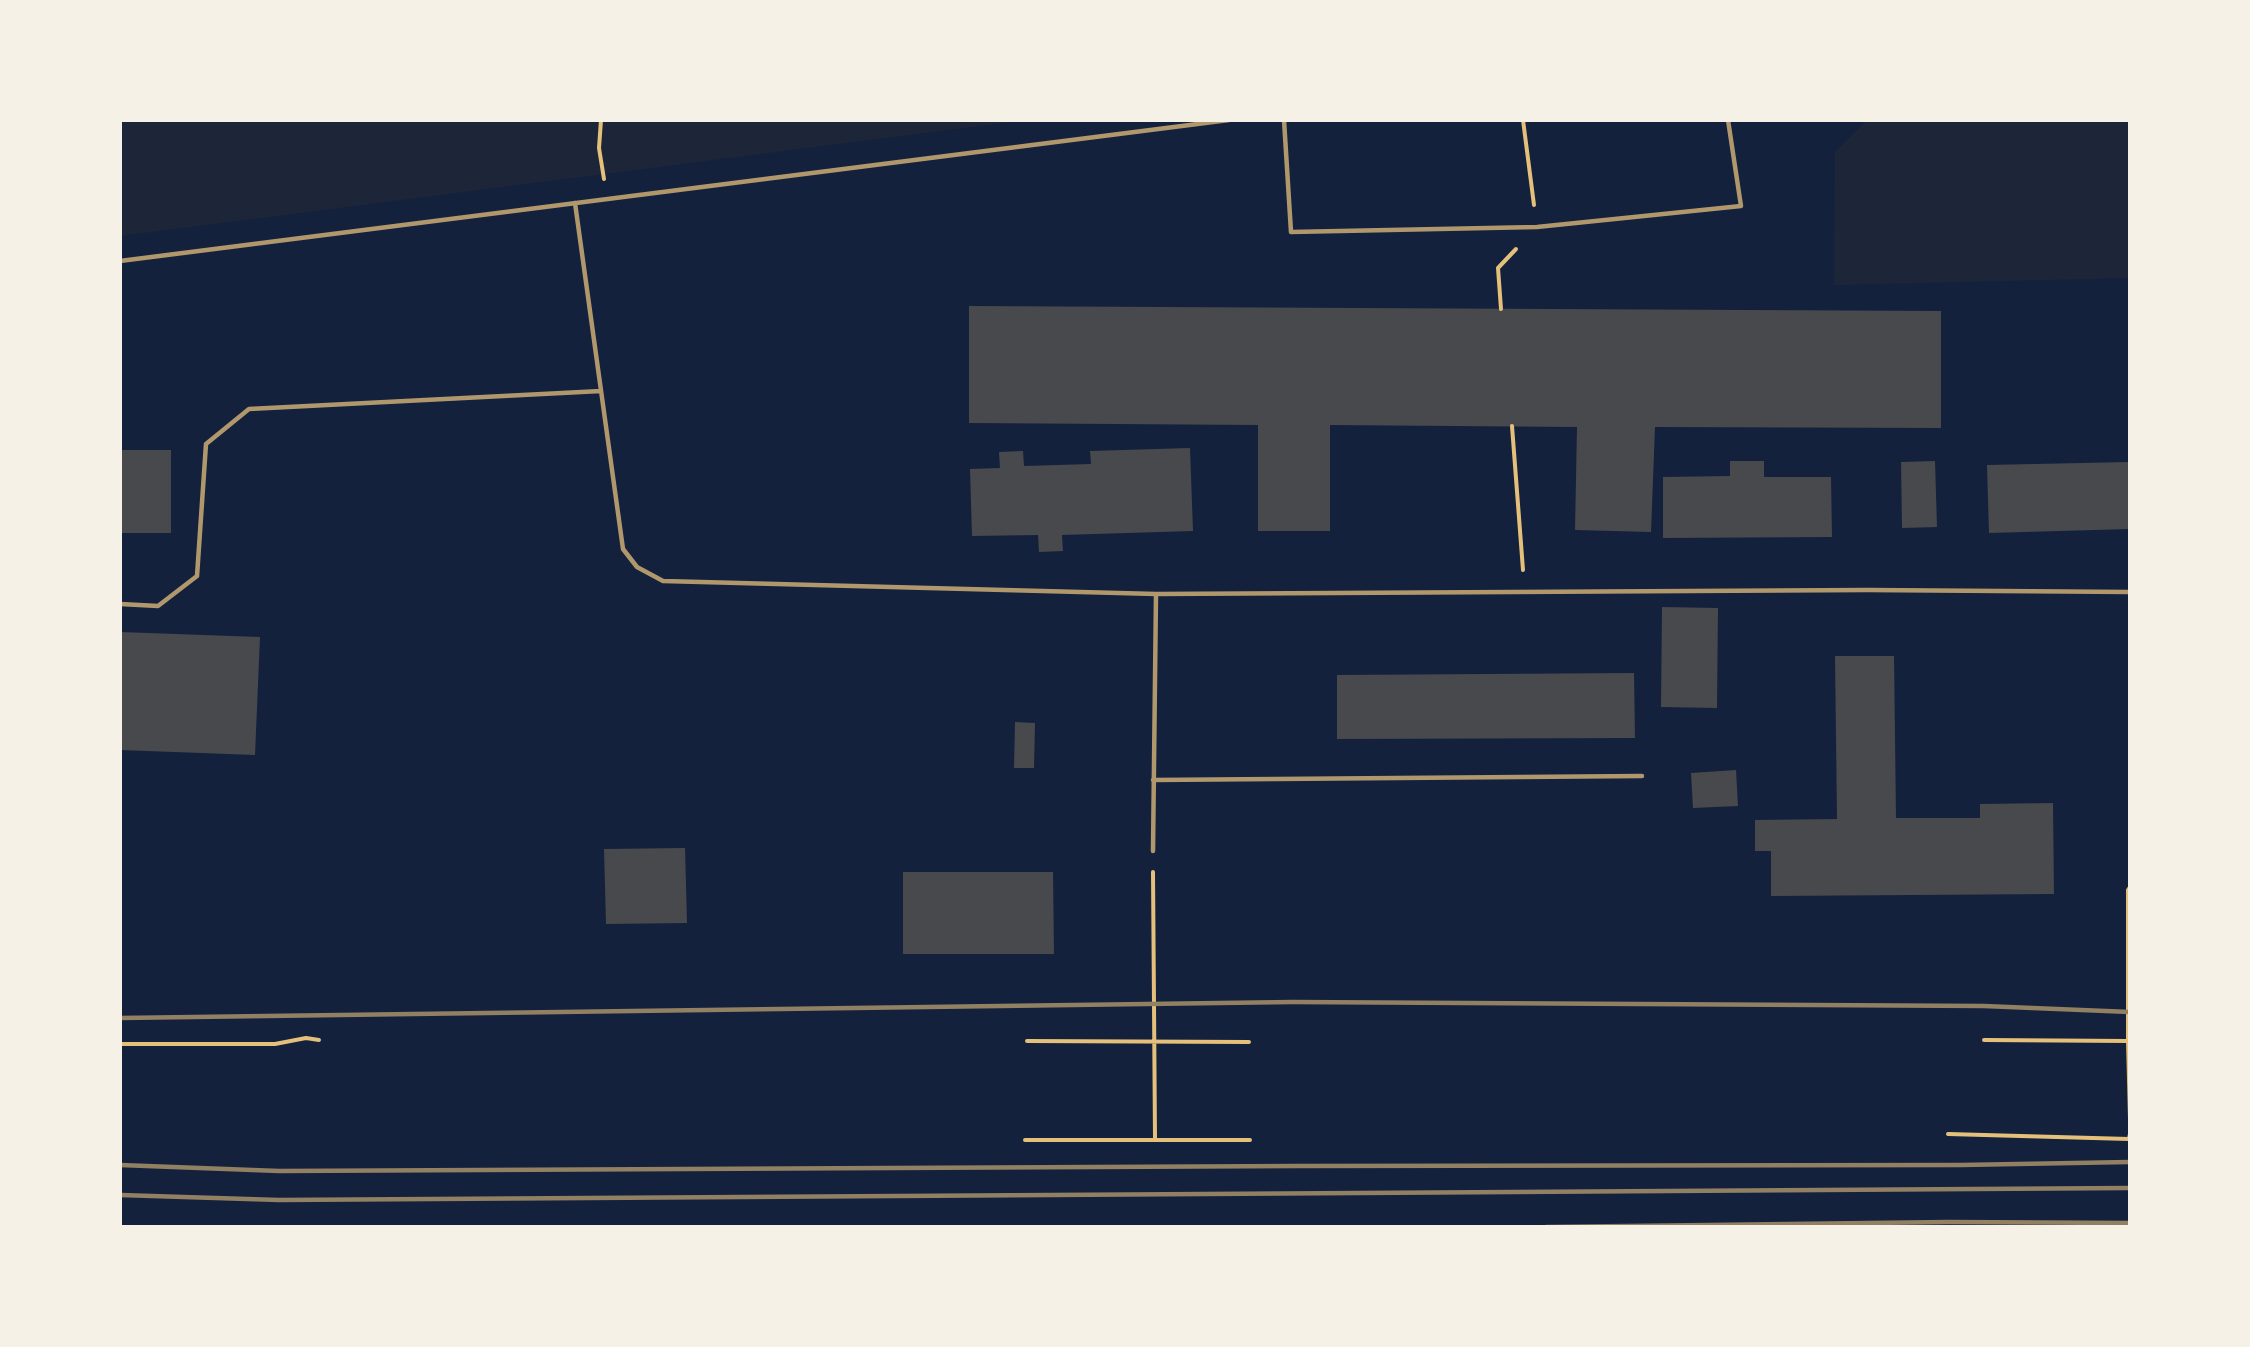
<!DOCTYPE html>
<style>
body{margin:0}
#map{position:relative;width:2250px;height:1347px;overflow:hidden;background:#14213d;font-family:Barlow,sans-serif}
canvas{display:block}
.frame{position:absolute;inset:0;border:122px solid #f6f1e7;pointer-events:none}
</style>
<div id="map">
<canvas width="2250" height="1347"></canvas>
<div class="frame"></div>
</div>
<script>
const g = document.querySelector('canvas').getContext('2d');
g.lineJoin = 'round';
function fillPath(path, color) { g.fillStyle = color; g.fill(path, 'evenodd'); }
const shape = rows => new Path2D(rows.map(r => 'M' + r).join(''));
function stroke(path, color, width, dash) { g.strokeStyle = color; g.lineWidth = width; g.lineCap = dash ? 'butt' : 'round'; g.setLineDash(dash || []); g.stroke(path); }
const green = shape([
 [120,120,1026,120,120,236],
 [1867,120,2130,120,2130,278,1834,285,1835,152]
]);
const building = shape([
 [969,306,1941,311,1941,428,1655,427,1651,532,1575,530,1577,427,1330,425,1330,531,1258,531,1258,425,969,423],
 [1190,448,1193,531,1062,535,1063,551,1039,552,1038,535,972,536,970,469,1000,468,999,452,1023,451,1024,466,1091,464,1090,451],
 [120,450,171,450,171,533,120,533],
 [1730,461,1764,461,1764,477,1831,477,1832,537,1663,538,1663,477,1730,476],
 [1935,461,1937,527,1902,528,1901,462],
 [2130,462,2130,529,1989,533,1987,465],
 [1662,607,1718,608,1717,708,1661,707],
 [120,632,260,637,255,755,120,750],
 [1835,656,1894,656,1896,818,1980,818,1980,804,2053,803,2054,894,1771,896,1771,851,1755,851,1755,820,1837,819],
 [1634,673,1635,738,1337,739,1337,675],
 [1015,722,1035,723,1034,768,1014,768],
 [1736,770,1738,806,1693,808,1691,773],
 [685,848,687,923,606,924,604,849],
 [903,872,1053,872,1054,954,903,954]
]);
const path = shape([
 [601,120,599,148,604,179],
 [1523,120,1534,205],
 [1501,309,1498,268,1516,249],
 [1512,426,1523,570],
 [1153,872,1155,1138],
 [2130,887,2128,890,2128,1041,2130,1119],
 [1984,1040,2128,1041],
 [1027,1041,1249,1042],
 [120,1044,275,1044,306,1038,319,1040],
 [1948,1134,2129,1139,2130,1134],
 [1025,1140,1250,1140]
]);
const service = shape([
 [1284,120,1291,232,1537,227,1741,206,1728,120],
 [575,203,623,549,637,567,663,581,1156,594,1868,590,2130,592],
 [120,261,1229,120],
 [120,604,158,606,197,576,206,444,249,409,601,391],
 [1153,780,1642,776],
 [1153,851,1156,594]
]);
const rail = shape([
 [120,1018,1293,1002,1984,1006,2130,1012],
 [120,1165,279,1171,1298,1166,1961,1165,2130,1162],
 [120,1195,279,1200,2130,1188],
 [1546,1227,1949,1222,2130,1223]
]);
fillPath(green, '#1d2539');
fillPath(building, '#48494c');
stroke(path, '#e5c07b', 4);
stroke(service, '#b1986c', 4.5);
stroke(rail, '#918062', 4.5);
</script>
